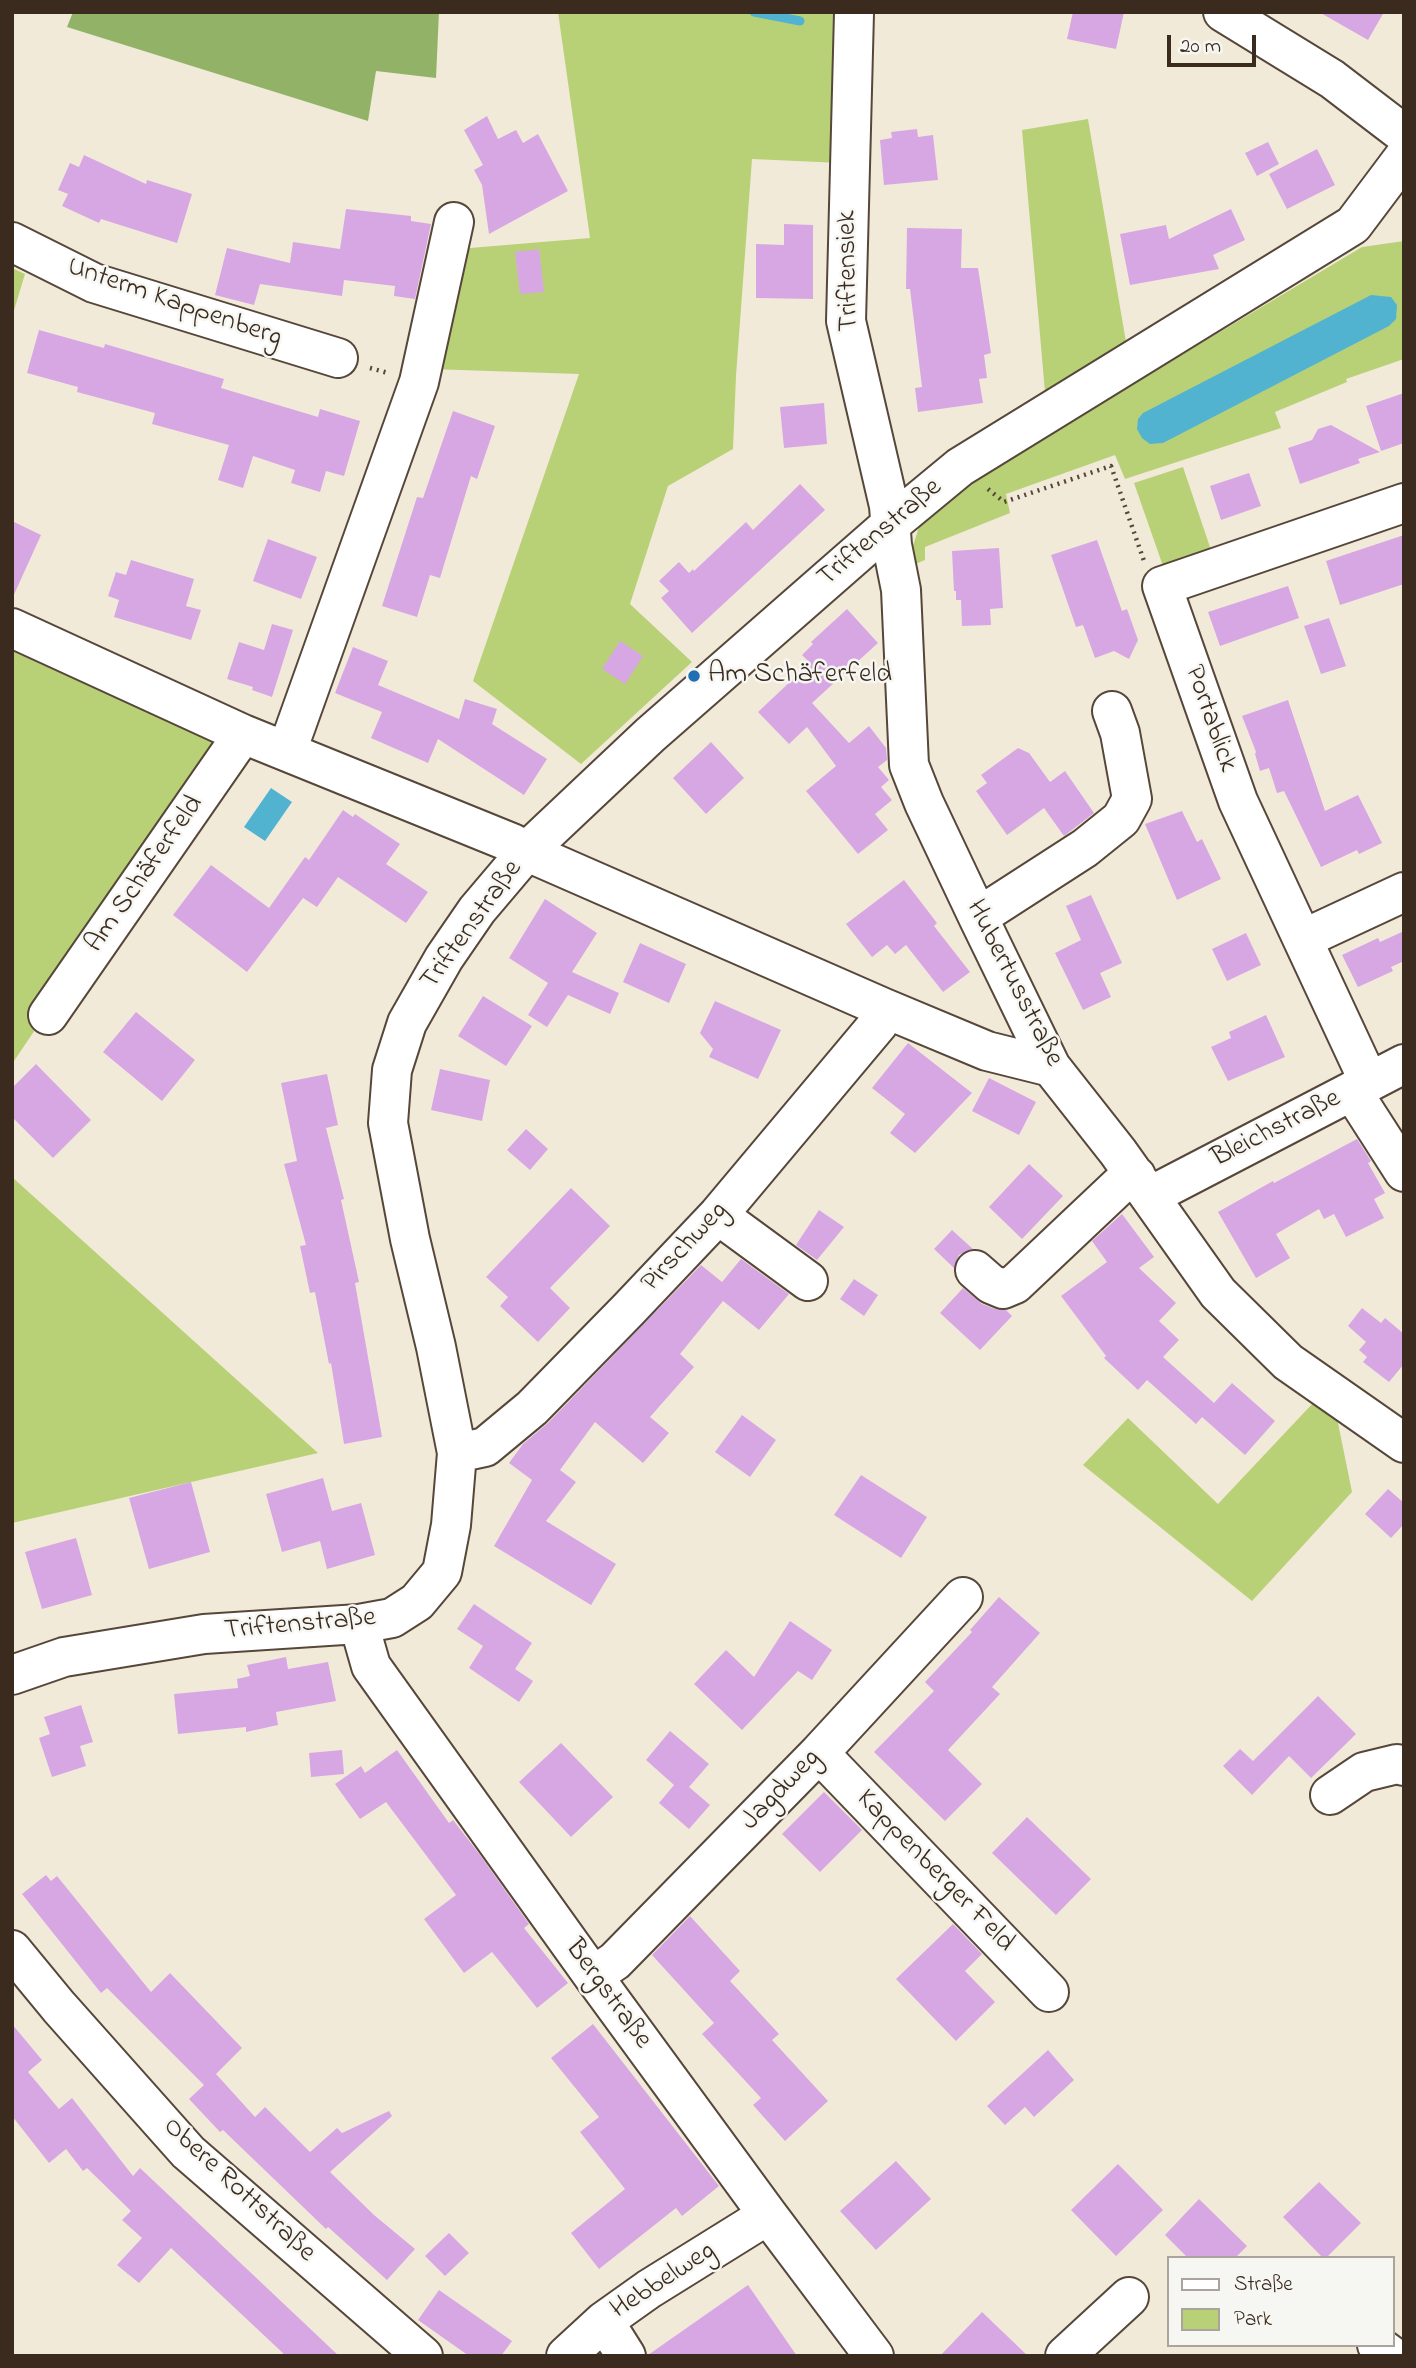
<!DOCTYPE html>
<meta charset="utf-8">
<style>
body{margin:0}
#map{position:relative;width:1416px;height:2368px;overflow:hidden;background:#f2ead9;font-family:"Indie Flower",sans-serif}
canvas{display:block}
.frame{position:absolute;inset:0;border:14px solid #3b2a1e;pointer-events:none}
.legend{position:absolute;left:1167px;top:2256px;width:228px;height:91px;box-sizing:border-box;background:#f6f6f2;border:2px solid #aba49d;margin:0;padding:9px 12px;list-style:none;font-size:21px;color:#3b2a1e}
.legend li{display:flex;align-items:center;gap:14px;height:35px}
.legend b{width:35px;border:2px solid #aba49d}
.scale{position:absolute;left:1167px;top:35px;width:89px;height:32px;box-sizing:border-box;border:4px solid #3b2a1e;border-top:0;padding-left:9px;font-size:21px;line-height:24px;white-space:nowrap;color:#3b2a1e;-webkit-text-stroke:5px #f6f6f2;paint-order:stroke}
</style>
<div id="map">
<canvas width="1416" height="2368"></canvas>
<div class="frame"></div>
<ul class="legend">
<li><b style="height:9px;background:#fff"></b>Straße</li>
<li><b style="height:19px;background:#b9d176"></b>Park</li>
</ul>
<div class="scale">20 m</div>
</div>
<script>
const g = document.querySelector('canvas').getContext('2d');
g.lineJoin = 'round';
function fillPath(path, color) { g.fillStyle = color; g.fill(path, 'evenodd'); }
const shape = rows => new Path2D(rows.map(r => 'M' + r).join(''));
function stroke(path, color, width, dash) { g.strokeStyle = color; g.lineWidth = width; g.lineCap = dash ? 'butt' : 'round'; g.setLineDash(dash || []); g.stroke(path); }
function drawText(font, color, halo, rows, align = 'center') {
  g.font = font + ' "Indie Flower",sans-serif'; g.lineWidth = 5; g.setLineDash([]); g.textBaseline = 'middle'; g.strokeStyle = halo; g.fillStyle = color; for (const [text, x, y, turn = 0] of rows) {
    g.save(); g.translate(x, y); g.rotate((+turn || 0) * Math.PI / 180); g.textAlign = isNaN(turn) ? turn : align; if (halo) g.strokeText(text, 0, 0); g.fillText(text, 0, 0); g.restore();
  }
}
const green = shape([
 [558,12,838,12,841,163,752,159,736,376,733,449,668,486,630,604,692,662,581,764,473,681,579,374,430,369,458,249,590,238],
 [1088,119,1126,342,1045,392,1022,130],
 [1404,241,1404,359,1346,379,1347,382,1275,412,1281,428,1125,479,1115,455,1006,494,1010,513,925,547,925,560,911,566,911,552,919,527,984,473,1362,247],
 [12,268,25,274,12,317],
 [1183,467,1212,553,1164,569,1134,483],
 [12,637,227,745,12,1064],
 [12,1177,318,1453,12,1523],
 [1314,1402,1337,1418,1352,1492,1252,1601,1083,1465,1128,1418,1218,1504]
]);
const forest = shape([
 [73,12,439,12,436,78,376,71,368,121,67,27]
]);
const water = shape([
 [1371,295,1391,297,1397,305,1396,319,1389,326,1163,443,1150,444,1142,438,1137,429,1138,419,1143,413],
 [271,788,292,802,265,841,244,827]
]);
const stream = shape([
 [754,12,800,21]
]);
const building = shape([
 [1073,12,1124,12,1116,49,1067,39],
 [1319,12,1384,12,1368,40],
 [487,116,498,139,516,130,523,143,538,134,568,191,489,234,482,185,474,170,483,165,464,130],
 [917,129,918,137,933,135,938,180,884,185,880,140,892,138,891,132],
 [1268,142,1279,164,1257,176,1245,153],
 [1317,149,1335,185,1287,209,1269,174],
 [84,155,146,184,147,180,192,194,177,243,101,219,99,223,62,206,68,194,58,190,70,163,79,167],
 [346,209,411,216,411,221,431,224,415,299,394,296,395,286,344,280,342,296,260,284,254,305,215,295,227,248,290,263,293,242,340,249],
 [1231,209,1245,240,1213,255,1219,269,1130,285,1120,234,1166,225,1169,239],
 [784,224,813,225,813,299,756,298,756,244,784,245],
 [907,228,962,229,961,268,978,268,991,353,984,355,987,378,979,379,983,403,918,412,915,388,922,387,910,289,906,289],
 [539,249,544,292,520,294,515,252],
 [39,330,104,348,105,344,224,379,221,388,318,417,320,409,360,421,344,476,326,471,320,492,291,483,295,470,253,456,243,488,218,480,229,445,152,424,155,413,77,392,78,387,27,373],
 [1404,393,1404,443,1381,451,1366,406],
 [824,403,827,444,784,448,780,407],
 [453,411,495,426,477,479,471,476,440,578,430,575,417,617,382,606,417,497,423,498],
 [1331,425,1380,452,1358,459,1360,463,1300,484,1288,448,1312,440,1318,429],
 [1249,473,1261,506,1221,520,1210,486],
 [800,484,825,510,692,633,661,598,669,591,659,581,679,562,689,573,693,569,694,571,746,522,753,530],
 [12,521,41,535,12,599],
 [1404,535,1404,584,1340,605,1326,561],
 [268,539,317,557,301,599,253,581],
 [1097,540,1122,611,1127,609,1138,640,1129,659,1114,651,1095,658,1083,625,1076,627,1051,555],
 [999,548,1003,608,990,609,991,625,962,626,961,600,956,600,956,591,954,591,952,551],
 [131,560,194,579,186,606,201,610,191,640,114,617,119,600,108,596,116,572,126,575],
 [1288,586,1299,618,1220,646,1208,612],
 [847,609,878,643,812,703,849,743,869,726,886,748,887,760,878,767,889,780,881,787,892,800,875,814,888,830,858,854,806,791,836,766,807,727,789,744,758,712,810,663,802,655,813,644,811,642],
 [1329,618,1346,666,1321,674,1304,626],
 [272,624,293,630,272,697,252,690,253,687,227,679,239,642,264,650],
 [620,641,643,656,625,684,602,669],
 [353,647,388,661,378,685,459,719,465,699,497,709,492,724,547,759,524,795,438,739,428,763,371,738,382,712,335,693],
 [1288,700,1325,811,1358,795,1382,843,1359,854,1357,850,1321,867,1284,791,1277,793,1269,768,1260,771,1255,754,1256,752,1242,716],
 [711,742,744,778,706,814,673,778],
 [1018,748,1029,753,1050,782,1065,771,1094,813,1064,836,1044,808,1007,835,976,791,987,783,981,775],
 [343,810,353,817,355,814,400,844,386,864,428,892,406,923,338,877,317,907,303,898,247,972,173,915,211,865,269,908,305,857,309,860],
 [1182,811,1197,842,1202,839,1221,879,1177,900,1145,824],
 [904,880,937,923,934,926,970,972,943,992,906,945,895,954,887,945,872,957,846,924],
 [1091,895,1122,963,1100,973,1111,997,1083,1010,1055,953,1081,940,1066,906],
 [545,899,597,933,572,972,619,993,610,1014,568,995,547,1027,528,1015,548,983,509,958],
 [1404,931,1404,961,1391,967,1393,971,1358,987,1342,955,1378,938,1380,942],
 [1246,933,1261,965,1227,981,1212,949],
 [640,943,686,964,669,1003,623,982],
 [483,996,532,1026,506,1066,458,1036],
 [715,1001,781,1030,758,1079,709,1057,713,1049,700,1033],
 [136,1012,195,1060,162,1101,103,1052],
 [1266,1015,1285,1057,1228,1081,1211,1047,1231,1038,1229,1032],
 [908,1043,972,1093,915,1153,890,1133,905,1114,872,1088],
 [36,1064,91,1120,53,1158,12,1117,12,1088],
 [440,1069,490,1080,482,1121,431,1110],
 [327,1074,338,1125,326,1128,344,1199,341,1200,359,1282,355,1283,382,1437,344,1444,331,1363,329,1364,315,1292,310,1293,300,1246,306,1245,284,1164,297,1161,281,1083],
 [989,1078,1036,1102,1019,1135,972,1111],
 [526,1129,548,1149,530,1170,507,1150],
 [1357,1139,1371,1161,1368,1163,1385,1193,1374,1199,1384,1218,1346,1237,1334,1214,1324,1219,1319,1209,1276,1234,1290,1258,1256,1278,1218,1212,1273,1181,1274,1183],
 [1029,1164,1063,1196,1022,1239,989,1207],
 [571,1188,610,1226,550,1288,570,1308,538,1342,500,1306,508,1297,486,1277],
 [819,1210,844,1227,817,1260,796,1245],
 [1122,1214,1154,1257,1139,1268,1176,1303,1159,1321,1179,1340,1163,1357,1214,1403,1232,1383,1275,1421,1245,1455,1202,1417,1196,1424,1147,1380,1138,1390,1104,1358,1106,1356,1061,1296,1107,1262,1092,1241],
 [952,1230,973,1249,959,1255,954,1268,934,1249],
 [741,1259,789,1294,759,1330,723,1301,680,1354,694,1367,650,1417,669,1433,643,1463,595,1422,560,1470,576,1482,546,1521,616,1564,591,1605,494,1546,532,1480,509,1463,523,1444,548,1423,701,1265,722,1282],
 [854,1279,878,1295,864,1316,840,1299],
 [963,1288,982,1304,995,1309,1006,1310,1012,1316,980,1350,940,1313],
 [1362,1308,1381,1323,1385,1318,1404,1334,1404,1364,1389,1382,1363,1362,1367,1357,1359,1350,1366,1342,1348,1326],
 [742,1415,776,1440,750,1477,715,1452],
 [861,1475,927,1517,901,1558,834,1515],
 [323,1478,332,1511,361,1503,375,1555,327,1569,320,1541,282,1552,266,1494],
 [191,1482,210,1552,149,1569,129,1498],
 [1388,1489,1404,1503,1404,1524,1391,1538,1365,1514],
 [76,1538,92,1595,42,1609,25,1552],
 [999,1597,1040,1633,992,1687,1000,1694,948,1750,982,1784,945,1821,874,1752,934,1691,925,1682,972,1632,970,1630],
 [474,1604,532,1643,515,1669,533,1681,519,1702,469,1668,483,1646,457,1629],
 [790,1621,832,1650,812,1680,798,1671,742,1730,694,1684,726,1650,754,1677],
 [286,1657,288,1669,328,1662,336,1701,276,1712,278,1725,246,1732,246,1727,178,1734,174,1694,238,1688,237,1679,250,1676,247,1665],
 [1318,1696,1356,1734,1311,1778,1289,1756,1252,1795,1223,1766,1240,1749,1253,1761],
 [81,1705,93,1742,80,1746,86,1766,52,1777,39,1738,50,1734,44,1717],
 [670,1731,709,1764,689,1787,710,1805,689,1829,659,1803,674,1785,646,1760],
 [561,1743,613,1797,571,1837,519,1782],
 [342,1750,344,1774,311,1777,309,1753],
 [397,1750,449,1823,453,1820,480,1855,529,1924,524,1928,568,1983,537,2008,492,1952,464,1973,424,1919,456,1895,386,1802,360,1819,335,1784,361,1766,365,1773],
 [824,1792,862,1830,820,1872,782,1834],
 [1027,1817,1091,1879,1056,1915,992,1853],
 [46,1875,51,1881,57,1876,151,1992,170,1973,242,2048,213,2077,216,2074,255,2117,265,2107,310,2152,337,2128,342,2133,389,2111,392,2116,330,2172,374,2215,415,2249,387,2280,328,2227,326,2229,223,2130,220,2132,189,2099,204,2085,107,1988,101,1993,22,1894],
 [690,1916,740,1971,730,1981,779,2034,772,2040,828,2101,785,2141,753,2105,761,2098,702,2034,714,2023,652,1955],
 [953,1924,982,1954,965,1971,995,2002,956,2041,896,1979],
 [12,2024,42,2060,28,2072,59,2109,72,2098,133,2176,140,2168,339,2356,286,2356,171,2248,139,2283,117,2265,142,2238,122,2220,131,2211,87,2168,83,2171,66,2149,49,2163,12,2116],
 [593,2024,719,2186,682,2216,676,2208,599,2269,571,2233,625,2189,580,2132,599,2117,551,2058],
 [1048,2050,1074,2080,1034,2117,1025,2107,1005,2125,987,2106],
 [896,2161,931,2199,876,2250,840,2211],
 [1118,2164,1163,2210,1116,2256,1071,2210],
 [1319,2182,1361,2223,1326,2258,1323,2258,1283,2217],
 [1199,2199,1247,2246,1235,2258,1188,2258,1165,2235],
 [449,2233,469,2253,445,2276,425,2256],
 [748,2285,797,2356,648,2356,648,2355],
 [439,2290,512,2341,501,2356,469,2356,418,2320],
 [982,2312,1028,2356,940,2356]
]);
const path = shape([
 [370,368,388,373],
 [988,489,1004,502,1111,466,1144,561]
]);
const minor = shape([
 [1223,12,1332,79,1404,134],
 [854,13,846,321,889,506,892,545,901,590,909,765,924,803,978,917,1051,1067,1118,1152,1218,1293,1288,1362,1404,1443],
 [12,242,94,283,338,358],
 [12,628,243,734,512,843,539,857,884,1008,987,1051,1051,1067],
 [287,751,419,382,454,222],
 [978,917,1085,848,1121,819,1132,799,1120,733,1112,711],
 [1303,939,1404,892],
 [48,1015,243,734],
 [1369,1082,1238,801,1162,586,1404,503],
 [1352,1091,1404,1172],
 [1150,1196,1404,1064],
 [718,1215,808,1281],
 [975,1270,991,1284,1003,1289,1015,1284,1123,1182,1136,1176],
 [457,1453,485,1447,532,1408,628,1310,718,1215,879,1023,884,1008],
 [359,1624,371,1666,593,1976,768,2215,874,2356],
 [12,1675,64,1657,204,1634,359,1624,392,1618,417,1602,442,1572,451,1525,457,1453,436,1347,410,1239,388,1123,392,1070,407,1023,444,958,477,910,527,851,650,735,891,524,960,467,1353,225,1404,157],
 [819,1753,1049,1992],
 [1330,1795,1364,1772,1397,1764,1404,1766],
 [12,1950,59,2007,188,2152,423,2356],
 [593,1976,615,1961,819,1753,963,1597],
 [604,2321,626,2356],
 [1377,2345,1392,2356],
 [566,2356,604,2321,649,2289,768,2215],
 [1065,2356,1129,2297]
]);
const markers = [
 [694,676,7,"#1f6fb2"]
];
const streetNames = [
 ["Triftensiek",850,271,-91],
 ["Unterm Kappenberg",174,304,19],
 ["Triftenstraße",881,534,-40],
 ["Portablick",1209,719,71],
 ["Am Schäferfeld",146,875,-55],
 ["Triftenstraße",473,926,-54],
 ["Hubertusstraße",1013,984,63],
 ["Bleichstraße",1277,1130,-27],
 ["Pirschweg",686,1248,-47],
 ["Triftenstraße",300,1626,-5],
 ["Jagdweg",782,1791,-46],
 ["Kappenberger Feld",934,1872,46],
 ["Bergstraße",607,1995,54],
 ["Obere Rottstraße",238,2191,43],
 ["Hebbelweg",664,2282,-33]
];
const poiNames = [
 ["Am Schäferfeld",708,676]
];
fillPath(green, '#b9d176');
fillPath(forest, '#92b367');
fillPath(water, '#52b3d1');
stroke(stream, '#52b3d1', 9);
fillPath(building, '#d7a7e4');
stroke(minor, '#56473a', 42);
stroke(path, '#56473a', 4.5, [2, 5]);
stroke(minor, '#fff', 38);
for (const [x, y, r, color] of markers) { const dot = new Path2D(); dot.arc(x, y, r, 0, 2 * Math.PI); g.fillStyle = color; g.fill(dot); stroke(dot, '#f6f6f2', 2.5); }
drawText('28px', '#3b2a1e', '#f6f6f2', streetNames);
drawText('28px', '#3b2a1e', '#f6f6f2', poiNames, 'left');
</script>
